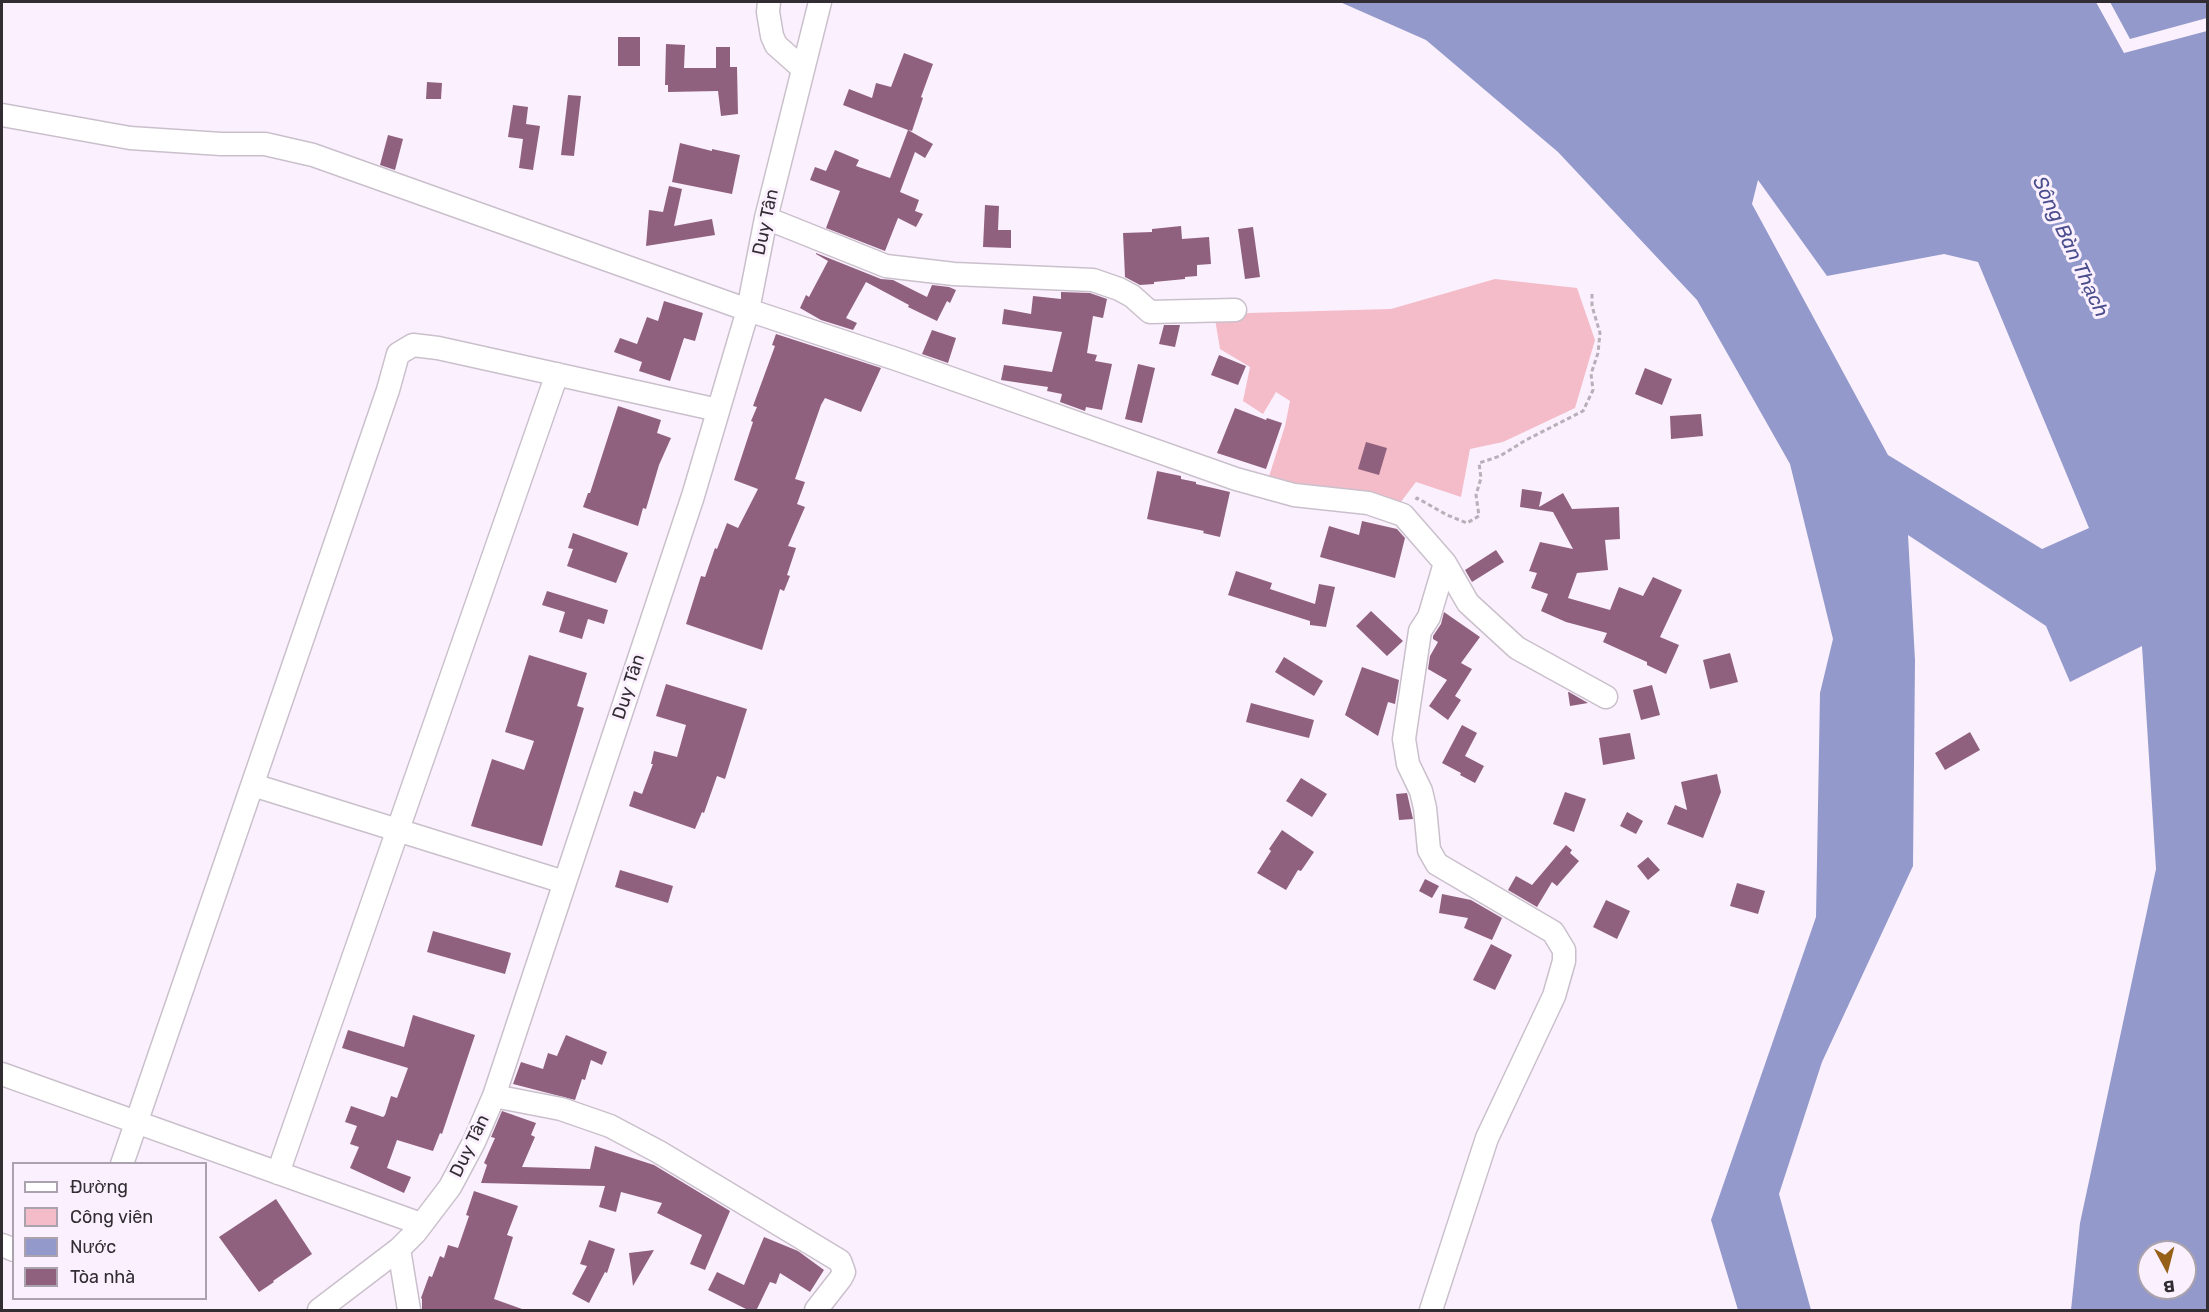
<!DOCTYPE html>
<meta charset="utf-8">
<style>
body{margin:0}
#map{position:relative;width:2209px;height:1312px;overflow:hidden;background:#fbf0fd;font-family:Rubik,sans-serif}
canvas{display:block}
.frame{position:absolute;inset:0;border:3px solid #312d32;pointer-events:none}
.legend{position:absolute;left:12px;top:1162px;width:195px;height:138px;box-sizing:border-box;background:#fbf0fd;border:2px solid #aaa2ac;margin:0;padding:8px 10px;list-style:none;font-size:18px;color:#312d32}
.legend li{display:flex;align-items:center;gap:12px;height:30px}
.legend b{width:30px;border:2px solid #aaa2ac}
.north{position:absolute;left:2137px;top:1240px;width:60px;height:60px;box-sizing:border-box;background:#fbf0fd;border:2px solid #aaa2ac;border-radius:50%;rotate:173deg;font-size:16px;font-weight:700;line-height:24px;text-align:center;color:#312d32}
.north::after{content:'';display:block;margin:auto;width:21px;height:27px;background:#966018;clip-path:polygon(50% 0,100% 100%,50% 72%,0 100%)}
</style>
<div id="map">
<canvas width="2209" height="1312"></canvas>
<div class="frame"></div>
<ul class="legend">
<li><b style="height:8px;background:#fff"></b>Đường</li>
<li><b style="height:16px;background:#f3bcc8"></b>Công viên</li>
<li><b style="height:16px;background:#939acb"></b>Nước</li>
<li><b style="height:16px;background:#90617e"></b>Tòa nhà</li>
</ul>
<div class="north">B</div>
</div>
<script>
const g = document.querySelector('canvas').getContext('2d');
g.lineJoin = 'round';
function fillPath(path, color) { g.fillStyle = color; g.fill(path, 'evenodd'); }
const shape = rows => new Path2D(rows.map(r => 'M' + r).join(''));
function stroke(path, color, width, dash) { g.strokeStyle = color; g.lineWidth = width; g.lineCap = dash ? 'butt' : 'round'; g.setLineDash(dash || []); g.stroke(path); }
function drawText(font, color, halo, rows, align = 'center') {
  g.font = font + ' Rubik,sans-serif'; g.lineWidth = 6; g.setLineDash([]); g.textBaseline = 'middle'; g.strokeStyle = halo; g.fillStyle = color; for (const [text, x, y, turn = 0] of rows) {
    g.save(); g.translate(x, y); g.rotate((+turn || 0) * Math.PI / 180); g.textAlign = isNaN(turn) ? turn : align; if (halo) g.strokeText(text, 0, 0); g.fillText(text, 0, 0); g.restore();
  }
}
const green = shape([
 [1495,279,1577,288,1595,340,1575,408,1503,442,1470,449,1461,497,1416,482,1397,507,1266,486,1285,426,1290,401,1276,392,1263,414,1243,401,1250,367,1220,349,1215,319,1249,313,1391,309]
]);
const water = shape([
 [1340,2,2096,2,2124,53,2207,31,2207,1310,2071,1310,2080,1223,2156,869,2142,646,2070,682,2046,626,1908,535,1915,660,1913,866,1822,1062,1779,1194,1811,1310,1738,1310,1711,1220,1816,917,1820,693,1833,639,1790,464,1697,300,1558,152,1426,40],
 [1758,180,1827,276,1944,254,1978,262,2089,528,2042,549,1888,455,1752,204],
 [2149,1252,2185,1252,2185,1288,2149,1288],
 [2110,2,2207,2,2207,18,2130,39]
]);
const building = shape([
 [618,37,640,37,640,66,618,66],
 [666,44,685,45,684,68,716,68,716,47,730,47,730,67,737,67,738,114,721,116,718,91,668,92,668,85,665,85],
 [904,53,933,64,921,97,923,98,912,131,908,130,933,144,925,158,915,152,900,192,919,200,915,211,923,214,916,227,898,218,885,251,826,228,840,191,810,180,815,167,826,171,835,150,859,160,856,166,890,178,908,130,843,105,849,89,872,98,876,83,891,87],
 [427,82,442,83,441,99,426,99],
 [568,95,581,96,574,156,561,155],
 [513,105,528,107,526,124,540,126,533,170,519,168,523,139,508,137],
 [388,135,403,139,395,170,380,165],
 [680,143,712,151,712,149,740,155,732,194,672,182],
 [669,186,682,189,674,226,712,219,715,235,646,246,649,210,663,212],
 [985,205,999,206,998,230,1011,230,1011,248,983,247],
 [1181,226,1182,239,1209,237,1211,264,1197,265,1197,276,1185,277,1185,279,1154,282,1154,284,1140,285,1125,277,1123,233,1152,232,1152,229],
 [1253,227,1260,277,1245,279,1238,229],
 [816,253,881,279,893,280,927,297,932,285,949,287,956,290,950,303,947,301,937,321,908,307,909,305,866,282,846,318,857,323,853,330,821,320,800,308,806,295,809,297,828,261,816,254],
 [1061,292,1090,293,1107,299,1103,318,1093,316,1087,353,1097,355,1095,361,1112,364,1102,410,1086,407,1085,411,1060,402,1062,394,1047,391,1048,387,1001,380,1004,365,1052,372,1062,332,1002,324,1004,309,1031,314,1033,296,1061,299],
 [664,301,703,313,695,341,684,338,670,381,639,371,642,362,614,352,620,338,637,344,647,317,658,321],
 [1164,325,1180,325,1175,347,1159,344],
 [932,330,956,338,948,363,922,354],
 [776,334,881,368,861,412,825,398,821,405,795,479,805,482,797,504,805,507,788,546,796,548,787,575,790,576,784,591,780,589,762,650,686,624,701,576,705,577,715,548,717,549,727,523,738,528,758,489,734,480,753,422,751,421,757,407,753,406,775,346,772,345],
 [1219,355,1246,366,1238,385,1211,375],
 [1138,364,1155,368,1142,423,1125,419],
 [1645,368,1672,379,1662,405,1635,394],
 [618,406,661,420,657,433,671,438,659,465,646,509,643,508,638,526,583,507,588,493,590,493],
 [1235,408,1266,420,1267,418,1282,423,1266,469,1217,453],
 [1701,414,1703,436,1671,439,1670,416],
 [1366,442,1387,448,1379,475,1358,469],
 [1157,471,1181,476,1181,479,1196,482,1196,484,1230,492,1220,537,1203,533,1204,531,1147,519],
 [1522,489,1542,492,1539,507,1563,493,1572,509,1619,507,1620,539,1605,540,1608,570,1577,573,1568,598,1610,610,1619,587,1643,596,1653,577,1682,590,1660,637,1679,645,1666,674,1647,665,1647,662,1603,642,1607,633,1566,622,1541,611,1548,594,1531,588,1537,573,1529,571,1540,542,1573,549,1553,512,1520,507],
 [1362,521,1397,529,1405,538,1395,578,1320,557,1329,526,1359,535],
 [573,533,628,553,616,583,567,566,573,549,568,548],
 [1496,550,1504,562,1472,582,1465,570],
 [1236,571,1272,583,1270,589,1315,604,1319,584,1335,587,1326,627,1310,625,1310,621,1228,595],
 [547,591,608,610,604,624,588,619,582,639,559,632,565,612,542,605],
 [1371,611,1403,641,1387,656,1356,626],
 [1444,612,1480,637,1461,663,1472,669,1455,696,1461,700,1448,720,1429,706,1447,680,1428,669,1430,656,1438,642,1433,639,1433,636,1441,624],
 [1730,653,1738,682,1710,689,1703,660],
 [529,655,587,673,577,706,584,708,542,846,471,826,492,759,524,770,534,741,505,732],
 [1284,657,1323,681,1314,696,1275,672],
 [1362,667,1399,680,1395,704,1388,702,1378,736,1345,715],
 [666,684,747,709,725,779,717,776,704,813,702,812,695,829,629,806,634,791,642,794,653,764,651,764,654,751,677,757,686,725,656,716],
 [1652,685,1660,715,1641,720,1633,690],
 [1568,692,1569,692,1588,703,1570,706],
 [1251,703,1314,720,1309,738,1246,722],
 [1462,725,1477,733,1465,756,1484,766,1475,783,1460,775,1461,773,1442,763],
 [1970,732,1980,750,1945,770,1935,753],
 [1630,733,1635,759,1603,765,1599,738],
 [1717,774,1721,792,1703,838,1667,824,1675,805,1687,810,1681,782],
 [1301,778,1327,794,1312,817,1286,801],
 [1565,792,1586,799,1574,832,1553,824],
 [1407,793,1413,819,1399,820,1396,794],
 [1627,812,1643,821,1636,834,1620,826],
 [1282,830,1314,852,1301,871,1298,870,1286,890,1257,873,1271,851,1269,849],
 [1566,845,1572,850,1570,853,1579,861,1557,886,1552,882,1537,907,1508,890,1516,876,1532,885],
 [1648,857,1660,870,1648,880,1637,866],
 [620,870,673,886,668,903,615,887],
 [1425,879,1439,886,1432,898,1419,891],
 [1737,883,1765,891,1758,914,1730,906],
 [1442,894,1471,900,1502,918,1492,940,1464,928,1468,918,1439,913],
 [1606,900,1630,911,1617,939,1593,927],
 [433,931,511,953,505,974,427,952],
 [1491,944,1512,955,1495,990,1473,980],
 [413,1015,475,1035,442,1134,440,1133,433,1151,397,1140,387,1168,411,1177,404,1193,350,1168,359,1147,350,1144,357,1126,345,1122,351,1106,383,1117,385,1115,391,1096,397,1098,408,1068,342,1048,348,1030,404,1047],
 [566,1035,607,1052,602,1065,591,1060,585,1080,582,1079,575,1100,513,1084,521,1062,543,1069,548,1053,557,1056],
 [502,1111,536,1123,531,1135,535,1137,522,1167,590,1169,595,1146,654,1165,730,1211,705,1270,690,1264,702,1235,657,1213,662,1203,621,1192,616,1212,599,1207,605,1186,481,1183,487,1165,484,1163,495,1138,491,1137],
 [474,1191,518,1206,507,1235,513,1237,494,1299,522,1309,521,1311,422,1311,422,1299,421,1298,429,1276,432,1277,440,1256,444,1258,448,1245,458,1248,469,1216,466,1215],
 [276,1199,312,1254,273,1281,274,1282,259,1292,219,1237],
 [764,1237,798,1251,824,1270,810,1292,780,1273,776,1284,770,1282,756,1311,750,1311,708,1290,717,1272,744,1285],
 [589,1240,615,1249,607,1273,605,1272,589,1303,572,1294,587,1266,580,1264],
 [654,1250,633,1286,629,1253]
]);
const path = shape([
 [1416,500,1417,498,1447,515,1467,523,1479,516,1476,495,1481,478,1479,463,1500,456,1526,440,1583,411,1593,390,1591,374,1598,353,1600,333,1592,306,1592,293]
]);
const minor = shape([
 [769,2,768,12,772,36,776,45,803,69],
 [2,115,130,138,221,144,265,144,313,155,748,310,899,360,1236,479,1294,495,1368,503,1403,515,1445,563,1468,603,1517,648,1606,697],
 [766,218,886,266,954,274,1093,280,1119,289,1132,296,1150,312,1235,310],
 [253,785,564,882],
 [2,1074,421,1224],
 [494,1096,561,1109,610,1126,659,1152,840,1261,844,1272,841,1278,816,1310],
 [122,1164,388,390,398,354,413,345,438,348,718,410],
 [278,1173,557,374],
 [2,1245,14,1250],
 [399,1249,409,1310],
 [319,1310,399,1249,415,1233,450,1187,474,1142,494,1096,693,496,748,310,766,218,820,2],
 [1431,1310,1487,1138,1554,996,1564,961,1564,950,1553,932,1437,864,1429,850,1425,808,1421,791,1408,764,1404,739,1420,631,1429,617,1445,563]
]);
const streetNames = [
 ["Duy Tân",766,222,-78],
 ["Duy Tân",629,687,-72],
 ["Duy Tân",470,1146,-64]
];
const waterNames = [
 ["Sông Bàn Thạch",2070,247,65]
];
fillPath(green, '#f3bcc8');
fillPath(water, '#939acb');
fillPath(building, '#90617e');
stroke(minor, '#cac0cc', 25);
stroke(path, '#b8afb9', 3, [4.5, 3]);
stroke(minor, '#fff', 22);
drawText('18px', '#312d32', '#fbf0fd', streetNames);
drawText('italic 20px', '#4a4e8e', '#fbf0fd', waterNames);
</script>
